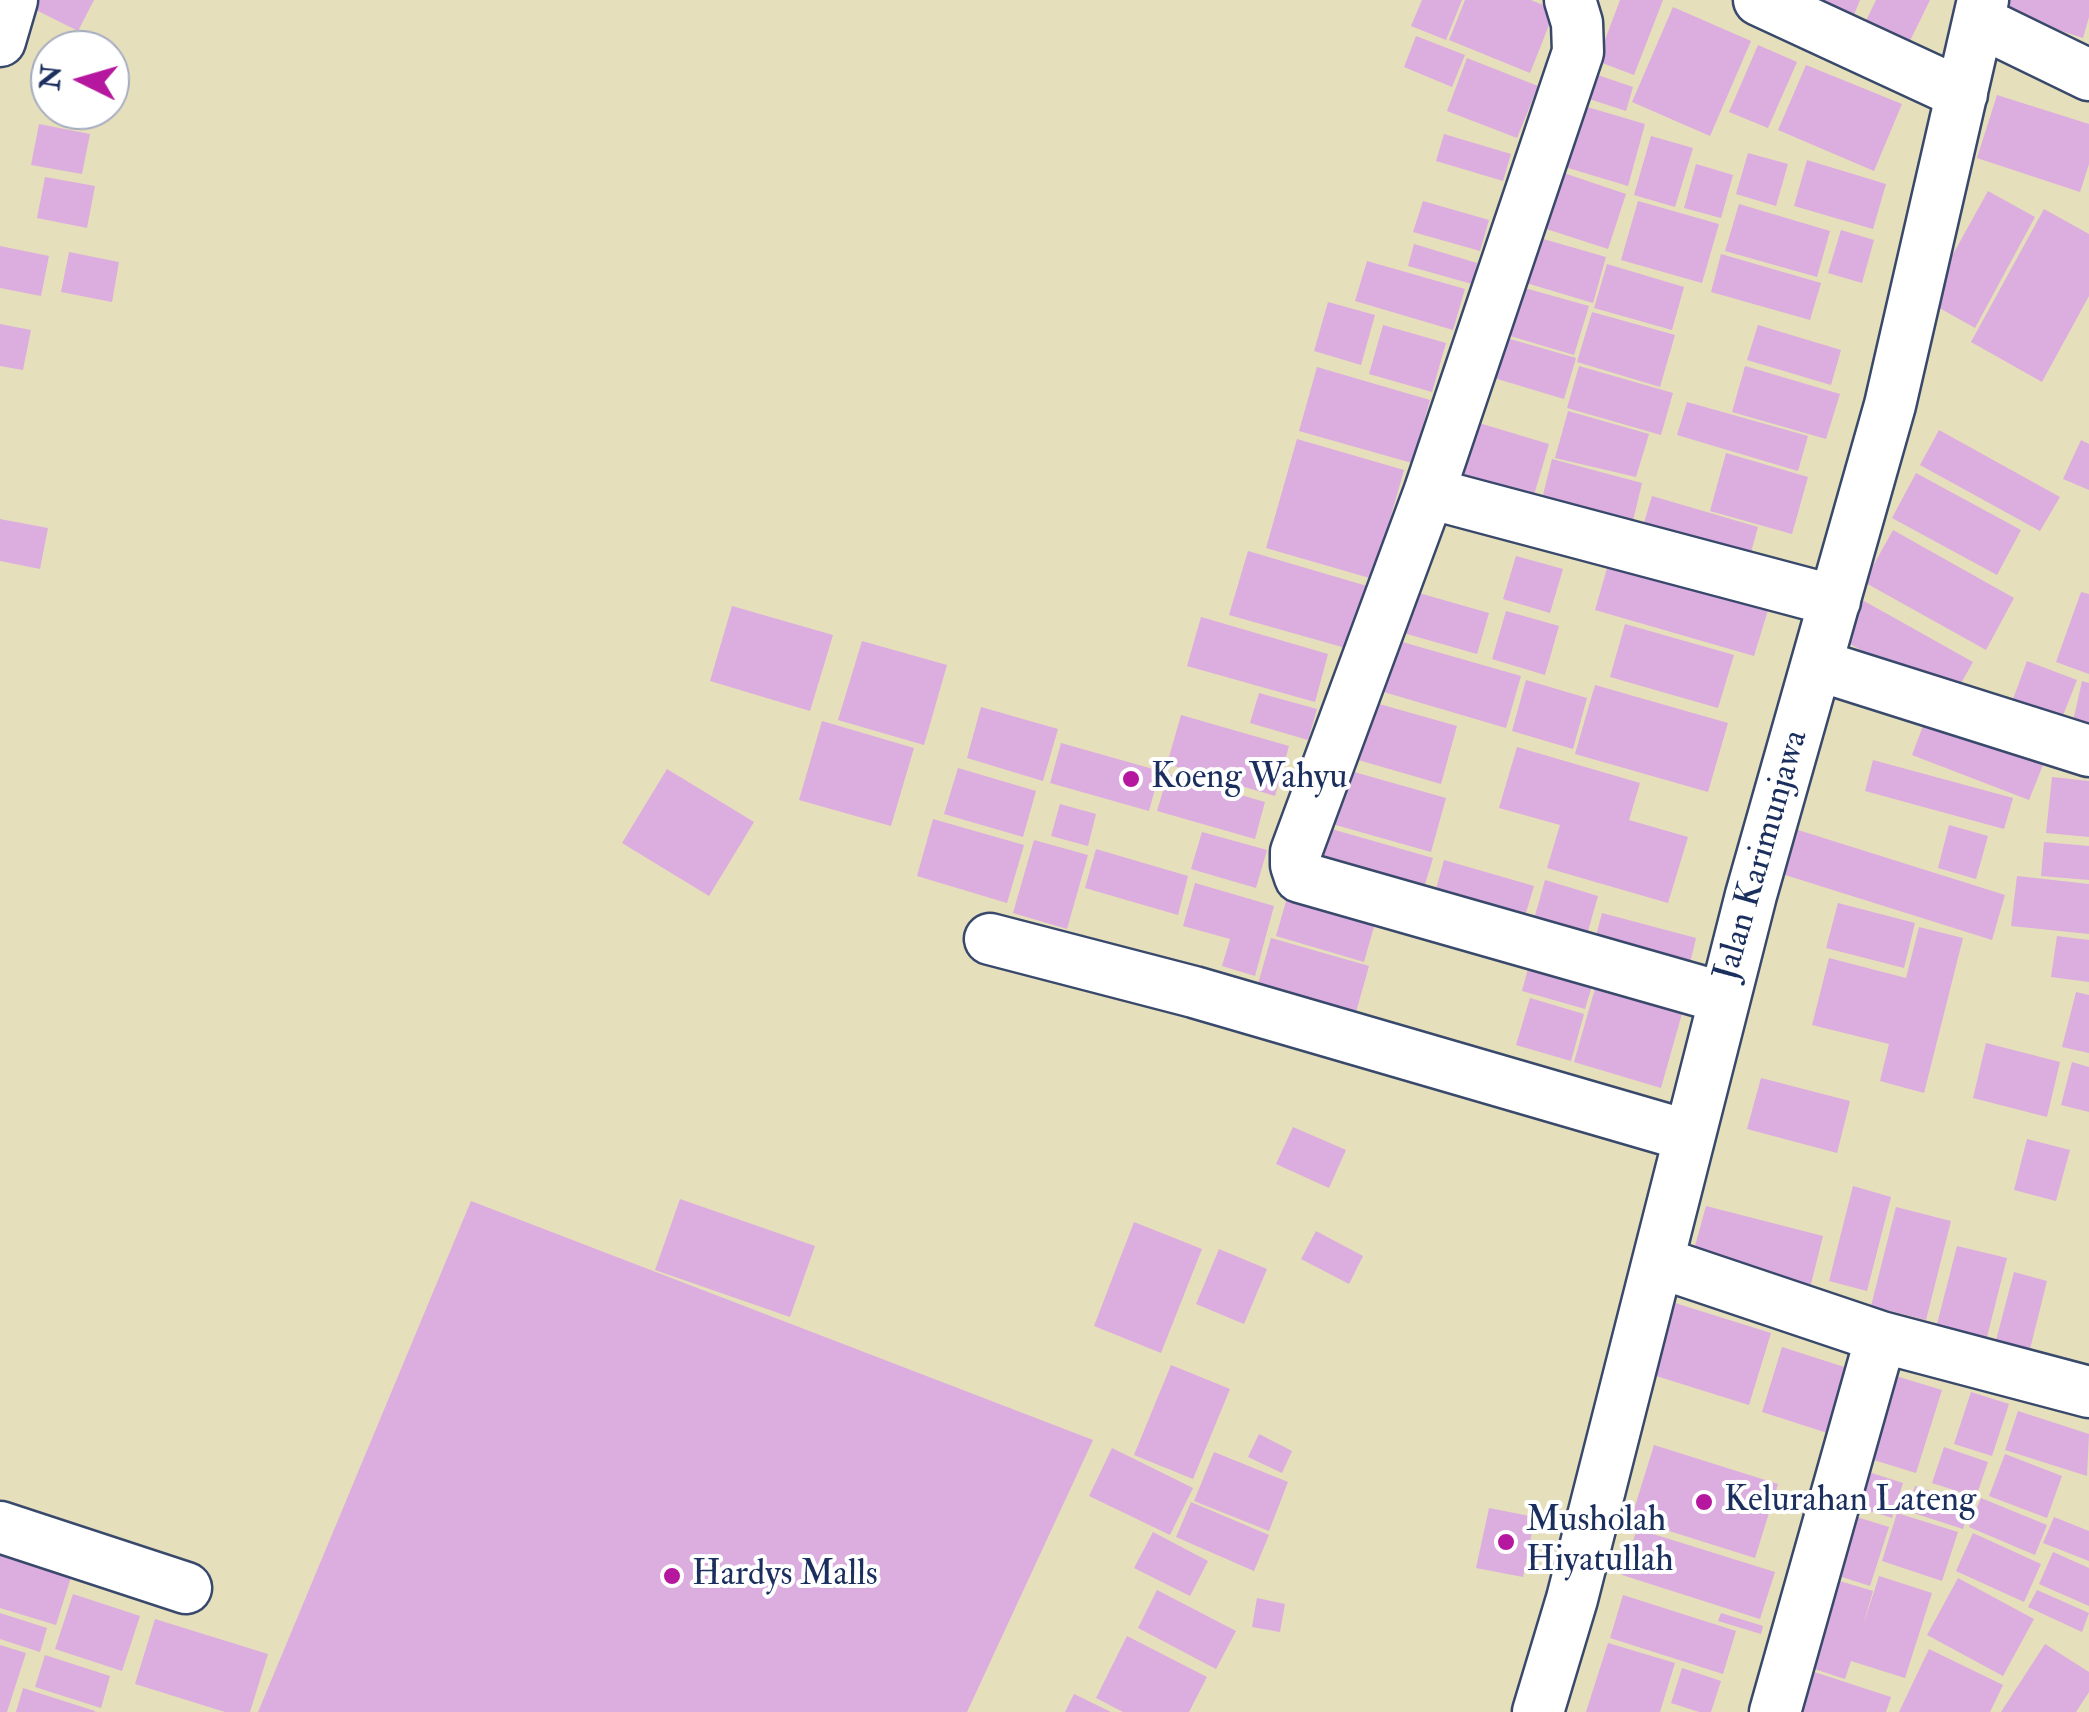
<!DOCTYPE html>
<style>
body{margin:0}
#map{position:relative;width:2089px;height:1712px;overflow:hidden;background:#e6dfbb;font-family:"IM FELL Double Pica",serif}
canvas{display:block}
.north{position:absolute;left:30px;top:30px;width:100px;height:100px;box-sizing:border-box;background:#fff;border:2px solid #a4acbf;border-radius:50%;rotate:275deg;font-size:28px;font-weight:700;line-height:40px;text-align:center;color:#1b2f5e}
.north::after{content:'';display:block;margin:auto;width:35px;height:45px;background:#b5179e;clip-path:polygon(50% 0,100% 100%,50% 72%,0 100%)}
</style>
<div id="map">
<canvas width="2089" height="1712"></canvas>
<div class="north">N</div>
</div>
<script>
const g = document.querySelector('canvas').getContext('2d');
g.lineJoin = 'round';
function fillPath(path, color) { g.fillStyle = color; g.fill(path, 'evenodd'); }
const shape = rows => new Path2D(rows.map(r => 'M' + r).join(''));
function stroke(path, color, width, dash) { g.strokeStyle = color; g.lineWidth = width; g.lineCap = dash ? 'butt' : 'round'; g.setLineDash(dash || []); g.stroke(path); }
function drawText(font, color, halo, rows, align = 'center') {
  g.font = font + ' "IM FELL Double Pica",serif'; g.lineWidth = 8; g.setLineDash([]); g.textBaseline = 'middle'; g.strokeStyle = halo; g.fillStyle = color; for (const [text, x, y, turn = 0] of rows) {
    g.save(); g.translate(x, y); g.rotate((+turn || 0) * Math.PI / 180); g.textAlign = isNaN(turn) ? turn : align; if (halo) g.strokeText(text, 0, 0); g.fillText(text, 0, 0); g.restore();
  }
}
const building = shape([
 [36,0,94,0,78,31,32,8],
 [1422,0,1462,0,1446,40,1411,26],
 [1465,0,1531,0,1555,10,1530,73,1449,40],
 [1620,0,1663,0,1634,75,1597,61],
 [1808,0,1860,0,1849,27],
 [1876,0,1930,0,1907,47,1864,25],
 [2006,0,2089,0,2089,17,2083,38,2002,12],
 [1673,7,1751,41,1710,136,1632,102],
 [1416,36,1465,55,1452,87,1404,67],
 [1758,45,1797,62,1768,128,1729,112],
 [1467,58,1538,86,1517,138,1447,111],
 [1806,65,1902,104,1874,171,1778,130],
 [1583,70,1633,87,1626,111,1574,94],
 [1997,95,2089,124,2089,164,2080,192,1977,158],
 [1577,104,1645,124,1628,186,1558,165],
 [39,124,90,134,82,174,31,165],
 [1444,134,1511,154,1503,181,1436,161],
 [1651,136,1693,148,1675,207,1634,195],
 [1748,153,1788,164,1776,206,1736,194],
 [1807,160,1886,184,1873,229,1794,206],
 [1696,164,1733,175,1721,218,1684,208],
 [1552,169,1626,194,1608,249,1534,225],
 [45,177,95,186,87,228,37,218],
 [1988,191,2035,217,1975,328,1927,301],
 [1423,201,1489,220,1480,251,1413,232],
 [1638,201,1719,224,1702,283,1621,260],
 [1739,204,1830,231,1817,277,1725,251],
 [2044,209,2089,234,2089,296,2042,382,1971,342],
 [1841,230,1874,240,1862,283,1828,273],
 [1526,234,1606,257,1593,303,1513,279],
 [1414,244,1477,263,1472,284,1408,266],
 [0,246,49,256,41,296,0,288],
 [69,252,119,262,112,302,61,292],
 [1721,254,1821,283,1810,320,1711,292],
 [1367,261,1465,289,1453,330,1355,301],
 [1607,264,1684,287,1672,330,1594,308],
 [1514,285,1589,306,1574,355,1500,333],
 [1328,302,1375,315,1361,365,1314,351],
 [1592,312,1675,335,1660,387,1577,362],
 [0,324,31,330,23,370,0,366],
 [1383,325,1446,343,1432,392,1369,374],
 [1758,325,1841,350,1831,385,1747,360],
 [1486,332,1576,358,1564,399,1474,372],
 [1579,366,1673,393,1661,435,1567,408],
 [1745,366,1840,394,1826,439,1732,412],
 [1317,367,1430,400,1412,463,1299,431],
 [1687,402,1808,436,1798,471,1677,435],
 [1568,411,1649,434,1636,477,1555,458],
 [1459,417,1549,444,1529,512,1439,486],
 [1939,430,2060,497,2040,531,1920,465],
 [1297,439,1404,470,1373,579,1266,548],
 [2081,440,2089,444,2089,490,2063,479],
 [1726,453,1808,477,1792,534,1710,511],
 [1552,459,1642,483,1632,525,1541,503],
 [1916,473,2021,530,1997,575,1892,518],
 [1652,496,1758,527,1746,570,1639,539],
 [0,519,48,528,40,569,0,561],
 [1893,530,2014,598,1986,650,1864,582],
 [1248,551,1367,586,1349,649,1229,615],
 [1612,551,1772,597,1754,656,1595,610],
 [1516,556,1563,569,1550,613,1503,599],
 [1405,589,1489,613,1477,654,1393,630],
 [2081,592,2089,594,2089,674,2056,662],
 [1857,597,1973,662,1951,701,1836,636],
 [732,606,833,635,810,711,710,681],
 [1506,611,1559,626,1545,675,1492,659],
 [1201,617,1328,654,1315,702,1187,666],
 [1625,624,1734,655,1718,708,1610,677],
 [1385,637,1521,676,1506,728,1370,688],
 [862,641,947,665,924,745,838,720],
 [2027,661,2077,680,2058,728,2009,710],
 [1526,680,1587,698,1573,749,1512,731],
 [2082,681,2089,683,2089,740,2070,735],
 [1595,685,1728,723,1708,792,1575,754],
 [1259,693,1317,709,1308,740,1250,723],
 [1358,698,1457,726,1441,784,1341,755],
 [981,707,1058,729,1043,781,967,758],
 [1929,710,2047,755,2029,800,1912,755],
 [1181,715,1289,746,1275,796,1167,764],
 [822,721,914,748,891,826,799,800],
 [1061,743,1160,771,1149,811,1050,783],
 [1517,747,1640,783,1629,820,1688,837,1668,903,1547,868,1560,825,1499,808],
 [1873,760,2013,798,2004,829,1865,791],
 [958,768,1036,791,1023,837,944,814],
 [1340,768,1446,798,1431,852,1325,822],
 [667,769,754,822,709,896,622,843],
 [1168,774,1265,802,1255,839,1157,811],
 [2052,777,2089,781,2089,837,2046,833],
 [1060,804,1096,814,1088,846,1051,836],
 [933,819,1024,845,1007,903,917,876],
 [1949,825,1988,836,1976,879,1938,868],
 [1321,826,1433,858,1419,904,1308,872],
 [1795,829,2005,895,1992,940,1782,874],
 [1202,832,1267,850,1256,888,1191,869],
 [1034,840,1088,855,1067,929,1013,913],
 [2044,842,2089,846,2089,880,2041,876],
 [1096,849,1188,876,1178,915,1085,888],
 [1444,860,1534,886,1519,936,1430,911],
 [2017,876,2089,884,2089,934,2011,926],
 [1545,880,1598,896,1584,945,1531,930],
 [1195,883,1274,906,1255,976,1222,966,1230,939,1183,926],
 [1289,891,1377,916,1364,962,1276,936],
 [1838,903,1915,923,1904,968,1826,948],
 [1602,913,1696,938,1688,972,1593,947],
 [1919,927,1963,938,1924,1093,1880,1081,1889,1044,1812,1025,1829,958,1906,978],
 [2057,936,2089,940,2089,982,2051,977],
 [1271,938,1369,966,1356,1012,1258,984],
 [1530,961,1594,979,1585,1009,1522,991],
 [1598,978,1685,1003,1661,1088,1574,1062],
 [2076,992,2089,995,2089,1053,2062,1047],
 [1530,998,1584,1014,1571,1061,1516,1045],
 [1986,1043,2060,1062,2047,1117,1973,1098],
 [2072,1062,2089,1067,2089,1112,2061,1105],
 [1761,1078,1850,1101,1837,1153,1747,1129],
 [1293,1127,1346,1150,1329,1188,1276,1164],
 [2027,1139,2070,1150,2056,1201,2014,1190],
 [1853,1186,1891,1197,1867,1291,1829,1281],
 [680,1199,815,1246,790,1317,655,1270],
 [471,1201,1093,1440,967,1712,258,1712],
 [1706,1206,1823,1236,1810,1288,1692,1257],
 [1896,1207,1951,1221,1926,1320,1871,1306],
 [1134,1222,1202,1249,1161,1353,1094,1326],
 [1316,1231,1363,1256,1349,1284,1301,1259],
 [1957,1246,2007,1258,1986,1341,1936,1328],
 [1219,1249,1267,1269,1244,1324,1196,1304],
 [2014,1272,2047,1281,2029,1353,1995,1344],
 [1675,1303,1771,1333,1749,1405,1653,1375],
 [1782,1347,1863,1373,1843,1438,1762,1412],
 [1171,1365,1230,1389,1193,1479,1134,1455],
 [1876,1370,1942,1390,1916,1473,1851,1453],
 [1971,1392,2009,1404,1992,1456,1954,1444],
 [2018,1411,2089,1434,2087,1476,2005,1450],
 [1259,1434,1292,1451,1282,1473,1248,1457],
 [1654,1445,1778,1484,1755,1558,1631,1519],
 [1944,1447,1988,1462,1976,1497,1932,1483],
 [1112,1448,1193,1488,1170,1535,1089,1496],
 [1214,1452,1288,1482,1269,1531,1194,1501],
 [2005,1454,2062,1476,2047,1518,1989,1496],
 [1856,1468,1903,1483,1892,1518,1845,1503],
 [1915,1486,1971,1504,1963,1529,1907,1511],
 [1981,1498,2047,1525,2035,1555,1969,1527],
 [1191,1502,1269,1535,1254,1571,1176,1537],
 [1489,1508,1535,1517,1523,1577,1476,1568],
 [1844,1513,1889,1527,1870,1586,1826,1572],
 [1897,1513,1958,1532,1942,1581,1882,1561],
 [2054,1517,2089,1531,2089,1561,2043,1543],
 [1637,1529,1775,1572,1760,1619,1622,1575],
 [1153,1532,1208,1561,1190,1596,1134,1568],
 [1973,1533,2041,1564,2024,1602,1956,1571],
 [0,1551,72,1574,56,1625,0,1608],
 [2053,1552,2089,1568,2089,1606,2039,1584],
 [1823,1576,1873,1591,1862,1629,1879,1576,1932,1593,1905,1678,1851,1661,1845,1679,1796,1663],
 [1958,1578,2034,1619,2003,1676,1927,1635],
 [1157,1590,1236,1631,1216,1669,1138,1628],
 [2037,1590,2089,1613,2082,1632,2028,1607],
 [73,1594,140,1616,122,1671,55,1649],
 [1623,1595,1736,1631,1723,1674,1610,1638],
 [1257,1598,1285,1604,1280,1632,1252,1627],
 [0,1613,47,1628,40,1652,0,1639],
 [1721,1613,1763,1626,1761,1634,1718,1621],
 [155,1619,268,1654,250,1712,225,1712,135,1684],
 [1127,1636,1207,1677,1189,1712,1123,1712,1096,1698],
 [1608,1643,1675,1663,1660,1712,1586,1712],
 [2045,1644,2089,1672,2089,1692,2076,1712,2001,1712],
 [0,1645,26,1653,7,1712,0,1712],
 [1929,1649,2003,1685,1990,1712,1899,1712],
 [45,1655,110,1676,101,1708,35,1687],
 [1796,1666,1891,1697,1886,1712,1781,1712],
 [1682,1668,1721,1681,1711,1712,1699,1712,1671,1703],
 [23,1688,95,1711,95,1712,16,1712],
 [1074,1694,1111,1712,1065,1712]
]);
const minor = shape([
 [1570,0,1577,23,1578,52,1429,493,1296,852,1296,865,1300,877,1724,998],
 [1759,0,1962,94],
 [1980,22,2089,75],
 [0,41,12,0],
 [1429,493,1835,601],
 [1817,665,2089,751],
 [990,939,1194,992,1689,1136],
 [1658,1262,1881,1337,2089,1392],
 [0,1527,186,1588],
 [1538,1712,1572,1599,1751,895,1890,405,1983,0],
 [1775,1712,1881,1337]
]);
const markers = [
 [1131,779,10,"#b5179e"],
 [1704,1502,10,"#b5179e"],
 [1506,1542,10,"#b5179e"],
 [672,1576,10,"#b5179e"]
];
const poiNames = [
 ["Koeng Wahyu",1151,779],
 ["Kelurahan Lateng",1724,1502],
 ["Musholah",1526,1522],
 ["Hiyatullah",1526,1562],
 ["Hardys Malls",692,1576]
];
const streetNames = [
 ["Jalan Karimunjawa",1763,856,-74]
];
fillPath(building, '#dcaddf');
stroke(minor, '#39496c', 55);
stroke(minor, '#fff', 50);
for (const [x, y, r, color] of markers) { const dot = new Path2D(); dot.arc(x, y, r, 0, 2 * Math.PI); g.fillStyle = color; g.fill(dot); stroke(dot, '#fff', 4); }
drawText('35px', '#1b2f5e', '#fff', poiNames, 'left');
drawText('35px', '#1b2f5e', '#fff', streetNames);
</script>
